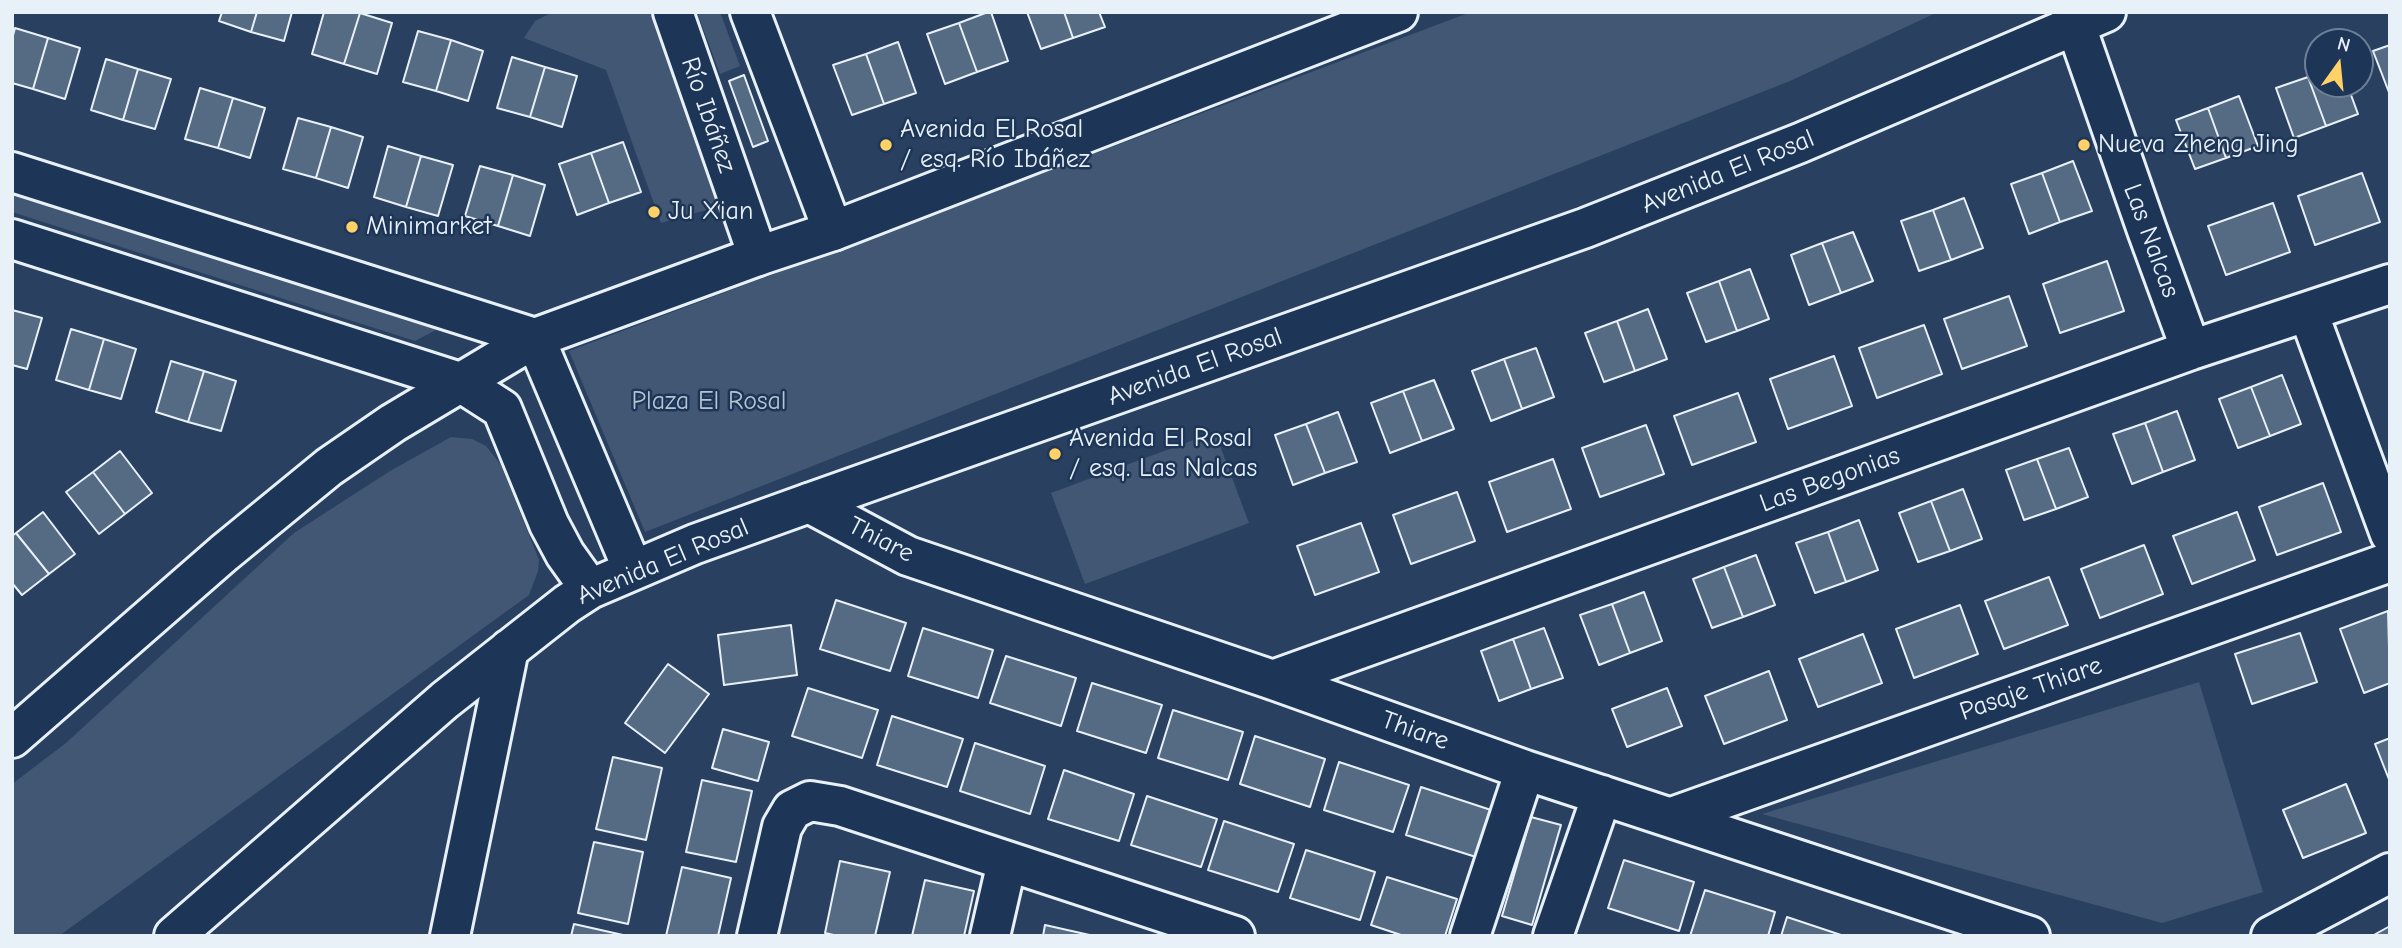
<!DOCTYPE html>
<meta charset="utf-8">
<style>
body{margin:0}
#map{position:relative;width:2402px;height:948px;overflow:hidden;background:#294061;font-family:"Comic Neue",sans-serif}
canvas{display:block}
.frame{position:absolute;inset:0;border:14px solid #e8f1f8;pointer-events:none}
.north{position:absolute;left:2304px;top:28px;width:70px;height:70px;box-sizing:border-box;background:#1d3557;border:2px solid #6e8097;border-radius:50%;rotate:15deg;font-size:19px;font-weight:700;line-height:28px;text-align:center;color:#e8f1f8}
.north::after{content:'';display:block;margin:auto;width:24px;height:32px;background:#ffd166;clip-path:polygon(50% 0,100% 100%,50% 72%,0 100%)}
</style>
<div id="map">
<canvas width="2402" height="948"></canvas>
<div class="frame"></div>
<div class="north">N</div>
</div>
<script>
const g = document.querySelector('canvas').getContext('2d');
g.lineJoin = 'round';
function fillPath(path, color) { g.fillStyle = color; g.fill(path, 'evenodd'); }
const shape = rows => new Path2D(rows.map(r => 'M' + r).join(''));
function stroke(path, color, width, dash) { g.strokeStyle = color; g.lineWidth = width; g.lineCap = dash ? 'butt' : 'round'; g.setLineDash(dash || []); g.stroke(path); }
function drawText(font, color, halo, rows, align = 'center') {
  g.font = font + ' "Comic Neue",sans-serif'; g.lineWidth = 5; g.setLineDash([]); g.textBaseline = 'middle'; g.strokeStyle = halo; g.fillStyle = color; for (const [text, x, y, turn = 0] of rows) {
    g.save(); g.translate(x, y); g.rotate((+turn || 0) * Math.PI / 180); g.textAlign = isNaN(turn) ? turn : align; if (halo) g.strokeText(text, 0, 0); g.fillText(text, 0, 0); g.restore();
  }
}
const green = shape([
 [553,12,654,12,720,206,661,223,606,70,524,38,535,21],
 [697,12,720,12,740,66,720,74],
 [1471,12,1938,12,1790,81,645,532,569,351],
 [12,190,431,322,436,330,415,341,12,212],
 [1215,432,1249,523,1085,584,1051,493],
 [451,437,472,439,486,446,501,465,539,560,538,571,529,595,59,936,12,936,12,784,66,743,294,533,390,471],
 [2199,682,2263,892,2162,923,1762,814]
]);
const building = shape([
 [222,12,257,12,251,32,219,21,222,12],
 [257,12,292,12,284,41,251,32,257,12],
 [324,12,360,13,344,64,312,54,324,12],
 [988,12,991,12,1008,61,977,72,959,23,988,12],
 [1027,12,1064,12,1073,38,1041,49,1027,12],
 [1064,12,1099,12,1105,27,1073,38,1064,12],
 [360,13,392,23,377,74,344,64,360,13],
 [959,23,977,72,945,84,927,34,959,23],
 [15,28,48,38,33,89,12,83,12,39,15,28],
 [418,31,451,40,436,91,403,82,418,31],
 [48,38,80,48,65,99,33,89,48,38],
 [451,40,483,51,468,101,436,91,451,40],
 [898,42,916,93,884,104,866,54,898,42],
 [2390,45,2390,95,2373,51,2390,45],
 [866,54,884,104,852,115,833,65,866,54],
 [512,57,545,67,530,117,497,108,512,57],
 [106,59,138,69,123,120,91,110,106,59],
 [545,67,577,76,562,127,530,117,545,67],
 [138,69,171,79,155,129,123,120,138,69],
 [2318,73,2318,84,2347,84,2358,114,2326,126,2308,77,2318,73],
 [744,75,768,141,753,147,729,81,744,75],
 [2308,77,2326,126,2294,138,2276,88,2308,77],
 [200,88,233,98,218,148,185,139,200,88],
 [2239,96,2258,146,2226,158,2208,108,2239,96],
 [233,98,265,108,250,158,218,148,233,98],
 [2208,108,2226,158,2195,169,2176,120,2208,108],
 [298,118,331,127,316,178,283,169,298,118],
 [331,127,363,137,348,188,316,178,331,127],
 [623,142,641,192,609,203,591,153,623,142],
 [388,146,421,156,406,207,374,197,388,146],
 [591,153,609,203,577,215,559,164,591,153],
 [421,156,453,165,438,216,406,207,421,156],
 [2073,161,2092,211,2060,222,2042,173,2073,161],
 [480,166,513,175,498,226,465,216,480,166],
 [2042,173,2060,222,2029,234,2011,184,2042,173],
 [2362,173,2380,222,2315,245,2298,196,2362,173],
 [513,175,545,185,530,236,498,226,513,175],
 [1964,198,1983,248,1951,260,1933,210,1964,198],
 [2273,203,2290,252,2226,275,2208,226,2273,203],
 [1933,210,1951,260,1919,271,1901,221,1933,210],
 [1853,232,1873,281,1841,293,1822,243,1853,232],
 [1822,243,1841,293,1809,305,1791,255,1822,243],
 [2107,261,2124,311,2060,333,2043,284,2107,261],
 [1750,269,1769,319,1737,331,1719,281,1750,269],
 [1719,281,1737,331,1706,342,1687,293,1719,281],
 [2009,296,2027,346,1962,369,1944,319,2009,296],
 [1648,309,1667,359,1635,371,1617,321,1648,309],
 [12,310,42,318,27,369,12,365,12,310],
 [1617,321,1635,371,1604,382,1585,333,1617,321],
 [1924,325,1942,374,1877,398,1859,348,1924,325],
 [71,329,104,339,89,390,56,380,71,329],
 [104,339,136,349,121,399,89,390,104,339],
 [1536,348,1554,397,1522,409,1504,359,1536,348],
 [1834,356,1852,406,1788,429,1770,379,1834,356],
 [1504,359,1522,409,1491,421,1472,371,1504,359],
 [171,361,204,371,188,422,156,412,171,361],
 [204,371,236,381,221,431,188,422,204,371],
 [2282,375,2301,424,2270,436,2251,387,2282,375],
 [1434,380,1454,429,1422,441,1403,391,1434,380],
 [2251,387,2270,436,2238,448,2219,399,2251,387],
 [1403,391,1422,441,1390,453,1371,403,1403,391],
 [1738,393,1756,442,1692,465,1674,416,1738,393],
 [2177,411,2195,460,2163,472,2145,423,2177,411],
 [1338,412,1357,462,1325,473,1306,424,1338,412],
 [2145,423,2163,472,2132,484,2113,434,2145,423],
 [1306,424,1325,473,1293,485,1275,435,1306,424],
 [1646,425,1664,474,1600,497,1582,448,1646,425],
 [2069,448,2088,497,2056,509,2037,459,2069,448],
 [120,451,152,493,125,514,93,472,120,451],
 [1553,459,1571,509,1507,532,1489,482,1553,459],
 [2037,459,2056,509,2024,520,2006,470,2037,459],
 [93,472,125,514,99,534,66,492,93,472],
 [2323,483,2341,532,2277,555,2259,507,2323,483],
 [1963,489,1982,539,1950,551,1931,501,1963,489],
 [1457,492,1475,541,1411,564,1393,515,1457,492],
 [1931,501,1950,551,1918,562,1899,513,1931,501],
 [43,512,75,554,49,574,16,533,43,512],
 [2237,512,2255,560,2192,584,2173,536,2237,512],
 [1859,520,1878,570,1846,582,1828,532,1859,520],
 [1361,523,1379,572,1315,595,1297,546,1361,523],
 [1828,532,1846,582,1815,593,1796,543,1828,532],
 [16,533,49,574,22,595,12,583,12,536,16,533],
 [2144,545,2163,594,2100,618,2081,569,2144,545],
 [1756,555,1775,605,1743,617,1724,567,1756,555],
 [1724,567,1743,617,1712,628,1693,579,1724,567],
 [2049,577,2068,625,2004,649,1985,601,2049,577],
 [1644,592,1662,641,1630,653,1612,604,1644,592],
 [836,600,906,623,890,671,820,649,836,600],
 [1612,604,1630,653,1599,665,1580,615,1612,604],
 [1960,605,1978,654,1914,678,1896,629,1960,605],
 [2388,611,2390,683,2364,693,2340,629,2388,611],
 [791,625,797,675,724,685,718,635,791,625],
 [923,628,993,650,978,698,908,676,923,628],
 [1544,628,1563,678,1531,689,1513,639,1544,628],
 [2300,633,2317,682,2252,704,2235,654,2300,633],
 [1863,634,1882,683,1818,707,1799,659,1863,634],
 [1513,639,1531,689,1499,701,1481,651,1513,639],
 [1006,656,1076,678,1061,726,990,703,1006,656],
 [668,664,709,694,665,753,625,723,668,664],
 [1769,671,1787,720,1724,744,1705,696,1769,671],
 [1092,683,1162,705,1146,753,1077,731,1092,683],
 [808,688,878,710,862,758,792,736,808,688],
 [1667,688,1682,726,1627,747,1612,709,1667,688],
 [1173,710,1243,732,1228,780,1158,758,1173,710],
 [892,716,963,739,947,787,877,765,892,716],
 [723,729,769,742,758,781,712,768,723,729],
 [1255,736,1325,759,1310,807,1240,784,1255,736],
 [2390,738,2390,782,2375,744,2390,738],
 [975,743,1045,766,1030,814,960,791,975,743],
 [613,757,662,768,646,840,596,829,613,757],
 [1339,762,1409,785,1393,832,1324,810,1339,762],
 [1064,770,1134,794,1119,841,1048,819,1064,770],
 [702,780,752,791,736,862,686,852,702,780],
 [2346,784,2366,833,2303,858,2283,810,2346,784],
 [1421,787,1491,810,1476,857,1406,835,1421,787],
 [1147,796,1217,819,1201,867,1131,845,1147,796],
 [1531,817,1561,825,1532,925,1502,916,1531,817],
 [1224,821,1294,844,1278,892,1208,870,1224,821],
 [594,842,643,852,628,924,578,913,594,842],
 [1306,850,1375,872,1360,920,1290,898,1306,850],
 [1624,860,1694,882,1679,931,1608,908,1624,860],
 [840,861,890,872,875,936,838,936,825,933,840,861],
 [682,867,731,878,718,936,666,936,682,867],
 [1387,877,1457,899,1445,936,1404,936,1371,925,1387,877],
 [925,880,974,891,964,936,912,936,925,880],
 [1705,890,1775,912,1768,936,1690,936,1705,890],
 [1787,917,1844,936,1781,936,1787,917],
 [574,924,623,935,623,936,571,936,574,924],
 [1045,925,1094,936,1043,936,1045,925],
 [2390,926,2390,936,2372,936,2390,926]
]);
const minor = shape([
 [673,12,758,256],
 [750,12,833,231],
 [2071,12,2147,230,2191,350],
 [12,172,535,338],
 [12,239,460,382],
 [2308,312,2390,534],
 [809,503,908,556,1273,680,1525,770,2030,936],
 [1273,680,2191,350,2390,284],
 [1672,817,2390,562],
 [757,936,782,827,792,810,810,801,840,806,1235,936],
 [990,936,1007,862],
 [1470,936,1525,770],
 [1553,936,1602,795],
 [2271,936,2390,873]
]);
const tertiary = shape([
 [535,338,633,570],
 [460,382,502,409,549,524,565,554,590,589],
 [12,738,224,553,329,467,393,423,535,338,758,256,833,231,1398,12],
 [174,936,445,700,567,604,590,589,695,544,809,503,1585,228,1800,143,2106,12],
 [450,936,509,649]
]);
const markers = [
 [886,145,7,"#ffd166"],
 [2084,145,7,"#ffd166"],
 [654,212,7,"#ffd166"],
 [352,227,7,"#ffd166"],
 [1055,454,7,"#ffd166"]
];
const streetNames = [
 ["Río Ibáñez",708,115,71],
 ["Avenida El Rosal",1728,172,-22],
 ["Las Nalcas",2151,241,70],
 ["Avenida El Rosal",1195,367,-20],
 ["Las Begonias",1830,480,-20],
 ["Thiare",881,540,27],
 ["Avenida El Rosal",663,562,-23],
 ["Pasaje Thiare",2031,689,-19],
 ["Thiare",1415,731,20]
];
const poiNames = [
 ["Avenida El Rosal",900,130],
 ["/ esq. Río Ibáñez",900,160],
 ["Nueva Zheng Jing",2098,145],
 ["Ju Xian",668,212],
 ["Minimarket",366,227],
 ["Avenida El Rosal",1069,439],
 ["/ esq. Las Nalcas",1069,469]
];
const parkNames = [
 ["Plaza El Rosal",709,402]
];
fillPath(green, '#415774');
fillPath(building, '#556a83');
stroke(building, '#e8f1f8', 2);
stroke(minor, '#e8f1f8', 44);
stroke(tertiary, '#e8f1f8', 44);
stroke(minor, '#1d3557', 38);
stroke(tertiary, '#1d3557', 38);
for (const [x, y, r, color] of markers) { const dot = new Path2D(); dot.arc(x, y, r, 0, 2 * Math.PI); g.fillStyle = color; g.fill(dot); stroke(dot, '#1d3557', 2.5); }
drawText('26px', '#e8f1f8', '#1d3557', streetNames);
drawText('26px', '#e8f1f8', '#1d3557', poiNames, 'left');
drawText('26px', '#b6c3d0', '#1d3557', parkNames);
</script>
